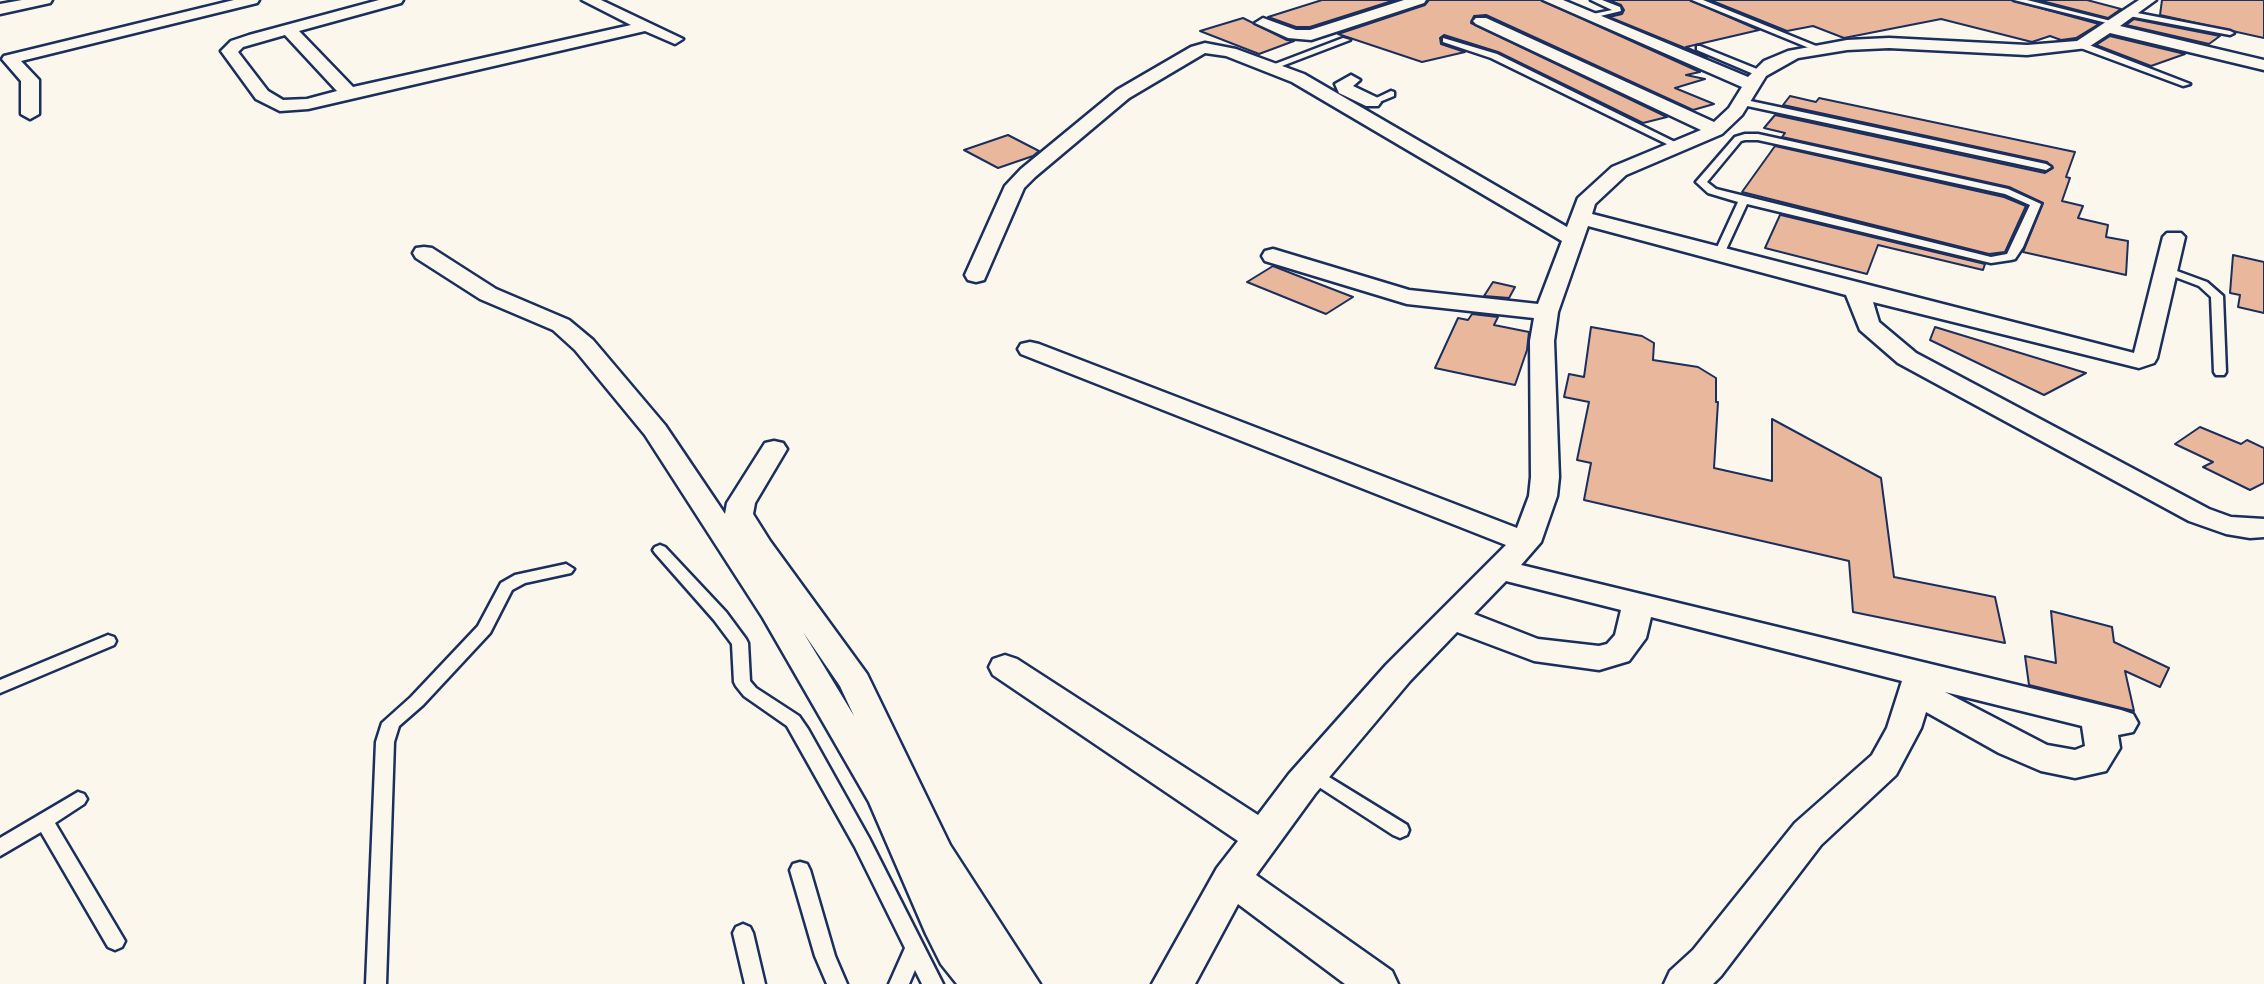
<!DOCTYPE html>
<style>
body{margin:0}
canvas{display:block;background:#fbf7ec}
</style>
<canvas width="2264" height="984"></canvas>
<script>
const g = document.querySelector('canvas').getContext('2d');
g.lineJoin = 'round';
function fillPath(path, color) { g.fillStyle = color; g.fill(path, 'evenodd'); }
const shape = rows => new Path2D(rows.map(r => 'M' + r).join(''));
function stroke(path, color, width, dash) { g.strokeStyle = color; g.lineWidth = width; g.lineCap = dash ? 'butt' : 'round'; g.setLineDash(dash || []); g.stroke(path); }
const building = shape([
 [1322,0,1395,0,1310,27,1296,27,1268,17,1322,0],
 [1429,0,1541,0,1700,72,1686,75,1705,79,1675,88,1714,104,1693,110,1486,15,1474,16,1471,23,1667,117,1643,123,1498,52,1444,35,1440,38,1441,44,1465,52,1422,62,1338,34,1425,5,1429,0],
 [1609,0,1690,0,1759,30,1686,47,1707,57,1609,17,1622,14,1624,10,1621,5,1609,0],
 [1710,0,2011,0,2099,24,2076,38,2061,40,2050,36,2032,42,1941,19,1844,38,1813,26,1787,31,1710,0],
 [2038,0,2087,0,2121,9,2108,18,2038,0],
 [2162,0,2264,0,2264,38,2160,15,2162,0],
 [1243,18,1287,40,1294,41,1259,54,1200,31,1243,18],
 [2134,19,2220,36,2209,44,2126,25,2134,19],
 [2110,36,2185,54,2151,66,2096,45,2110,36],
 [1790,96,1816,102,1819,98,2075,152,2066,177,2070,178,2062,201,2083,206,2078,218,2108,225,2106,237,2128,241,2126,275,2023,252,2043,203,2009,187,1782,137,1785,133,1764,128,1775,115,2045,173,2053,168,2047,162,1783,105,1790,96],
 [1008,135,1039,151,1033,156,998,168,964,150,1008,135],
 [1775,146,2004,197,2026,206,2005,252,1989,254,1742,192,1775,146],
 [1780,215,1781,215,1985,264,1983,270,1878,245,1867,274,1765,248,1780,215],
 [2233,255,2264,262,2264,313,2238,307,2240,295,2230,293,2233,255],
 [1273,266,1301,277,1353,297,1326,314,1247,282,1273,266],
 [1493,282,1515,287,1509,298,1484,296,1493,282],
 [1472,314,1498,317,1494,325,1529,332,1527,350,1515,385,1435,368,1458,318,1468,320,1472,314],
 [1591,327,1642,336,1654,343,1653,360,1698,367,1716,378,1716,402,1718,402,1714,468,1772,481,1772,419,1881,478,1894,577,1995,597,2005,643,1853,612,1849,561,1584,500,1591,463,1577,460,1589,402,1564,397,1569,374,1584,377,1591,327],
 [1935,327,2086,373,2044,395,1930,340,1935,327],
 [2200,427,2241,444,2247,440,2264,448,2264,483,2250,490,2203,467,2213,462,2175,444,2200,427],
 [2051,611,2112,627,2114,642,2169,668,2160,687,2125,671,2134,711,2029,685,2025,656,2056,663,2051,611]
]);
const lane = shape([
 [1591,0,1602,0,1620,7,1621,11,1588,19,1588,15,1612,10,1591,0],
 [1692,0,1703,0,1826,50,1819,52,1692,0],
 [2014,0,2027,0,2119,23,2115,25,2014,0],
 [2127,11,2230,31,2234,33,2230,35,2124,15,2124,11,2127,11],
 [1343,38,1350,40,1274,69,1267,67,1343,38],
 [1443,38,1497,54,1685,147,1677,149,1491,58,1443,42,1443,38],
 [2078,43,2084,43,2190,84,2183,86,2078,47,2078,43],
 [1700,46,1762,71,1763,73,1756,75,1697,50,1697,46,1700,46],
 [1391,91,1394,92,1394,96,1372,105,1368,102,1391,91],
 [1741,99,2046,164,2051,167,2046,170,1738,104,1737,102,1741,99],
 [1745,134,1758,134,2008,189,2041,204,2023,247,2015,259,2011,260,1991,263,1747,204,1724,254,1719,257,1714,254,1738,202,1708,193,1696,182,1735,137,1745,134],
 [1745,140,1758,140,2005,194,2030,205,2007,254,1991,257,1716,189,1707,182,1741,141,1745,140],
 [2166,267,2207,282,2223,296,2226,372,2224,375,2216,375,2214,372,2211,297,2199,286,2162,272,2162,268,2166,267],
 [660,545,665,547,726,612,746,639,748,643,750,681,756,688,799,716,808,729,869,838,943,984,922,984,915,970,909,984,889,984,905,948,855,847,787,726,744,696,736,686,734,682,732,644,714,620,655,553,653,550,655,547,660,545],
 [566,564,574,569,571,573,525,583,512,590,490,633,423,705,399,726,394,742,386,984,366,984,376,742,382,723,411,697,478,626,501,583,515,575,566,564],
 [108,635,114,637,116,641,114,645,0,693,0,680,108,635],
 [1311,766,1407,825,1409,830,1407,835,1400,838,1393,835,1305,778,1302,773,1305,768,1311,766],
 [78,792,84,794,87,799,84,804,55,823,125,941,122,947,115,950,108,947,41,832,0,856,0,838,78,792],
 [800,862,807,864,810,870,835,956,847,984,827,984,815,956,790,870,793,864,800,862],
 [743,924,750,927,753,933,765,984,745,984,733,933,736,927,743,924]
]);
const street = shape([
 [22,0,52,0,50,3,0,14,0,4,22,0],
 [234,0,259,0,257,3,21,61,39,80,39,114,30,119,21,114,21,81,2,59,4,56,234,0],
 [379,0,403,0,401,3,299,31,353,87,631,25,582,0,601,0,683,39,675,44,645,31,308,109,280,111,256,99,221,51,231,41,249,35,379,0],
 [285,35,337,91,307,99,283,100,268,91,238,52,243,47,285,35],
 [1404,0,1426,0,1424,3,1311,40,1288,38,1255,23,1263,18,1296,30,1310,30,1404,0],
 [1543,0,1563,0,1748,77,1764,61,1788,51,1847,40,1889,38,2027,45,2077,41,2139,0,2156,0,2120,26,2264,60,2264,70,2110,33,2087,48,2027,55,1889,48,1847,50,1798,58,1766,76,1742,115,1722,134,1626,175,1595,204,1592,214,2134,353,2163,237,2167,233,2181,233,2185,237,2157,358,2154,363,2139,368,1873,302,1879,322,1916,353,2209,509,2231,517,2264,519,2264,537,2250,538,2226,534,2189,521,1898,363,1860,330,1846,295,1588,226,1558,312,1554,341,1559,477,1557,496,1541,542,1521,565,2121,710,2133,714,2138,723,2133,732,2118,735,2120,748,2106,771,2075,778,2041,771,1999,753,1926,712,1921,728,1896,775,1821,845,1721,976,1713,984,1664,984,1670,971,1693,950,1795,823,1872,755,1887,728,1902,681,1651,617,1646,638,1629,661,1599,670,1534,661,1457,632,1410,681,1315,794,1256,875,1392,971,1398,984,1345,984,1238,904,1195,984,1152,984,1217,868,1238,841,993,675,989,667,993,659,1005,655,1017,659,1258,815,1289,774,1386,665,1506,545,1021,354,1018,349,1021,344,1030,342,1039,344,1517,528,1529,496,1531,477,1530,341,1534,318,1407,304,1265,261,1262,256,1265,251,1273,249,1409,290,1538,304,1562,241,1292,82,1226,56,1205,53,1129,98,1035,177,1024,188,984,280,976,282,968,280,965,275,1005,186,1021,169,1117,90,1191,47,1205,43,1236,49,1304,74,1567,227,1578,198,1612,167,1701,130,1476,24,1473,21,1476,18,1486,18,1714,122,1729,108,1742,87,1543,0],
 [1506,581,1621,610,1615,635,1607,644,1599,646,1538,639,1474,614,1506,581],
 [1945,692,2082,726,2085,746,2075,750,2047,745,1945,692],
 [1351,75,1360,80,1353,86,1378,98,1381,102,1378,106,1366,106,1339,93,1335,84,1351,75],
 [424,247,432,248,496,289,569,320,593,340,665,425,725,514,727,503,765,443,774,441,783,443,787,449,755,503,753,514,770,541,867,674,950,845,1040,984,957,984,941,964,926,934,869,802,763,618,645,435,575,350,553,330,480,299,416,258,413,253,416,248,424,247],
 [803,632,840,686,854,716,803,632]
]);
fillPath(building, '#e9b79b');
stroke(building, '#1b2f5e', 2);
stroke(lane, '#1b2f5e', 5);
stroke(street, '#1b2f5e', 5);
fillPath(lane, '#fbf7ec');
fillPath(street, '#fbf7ec');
</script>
